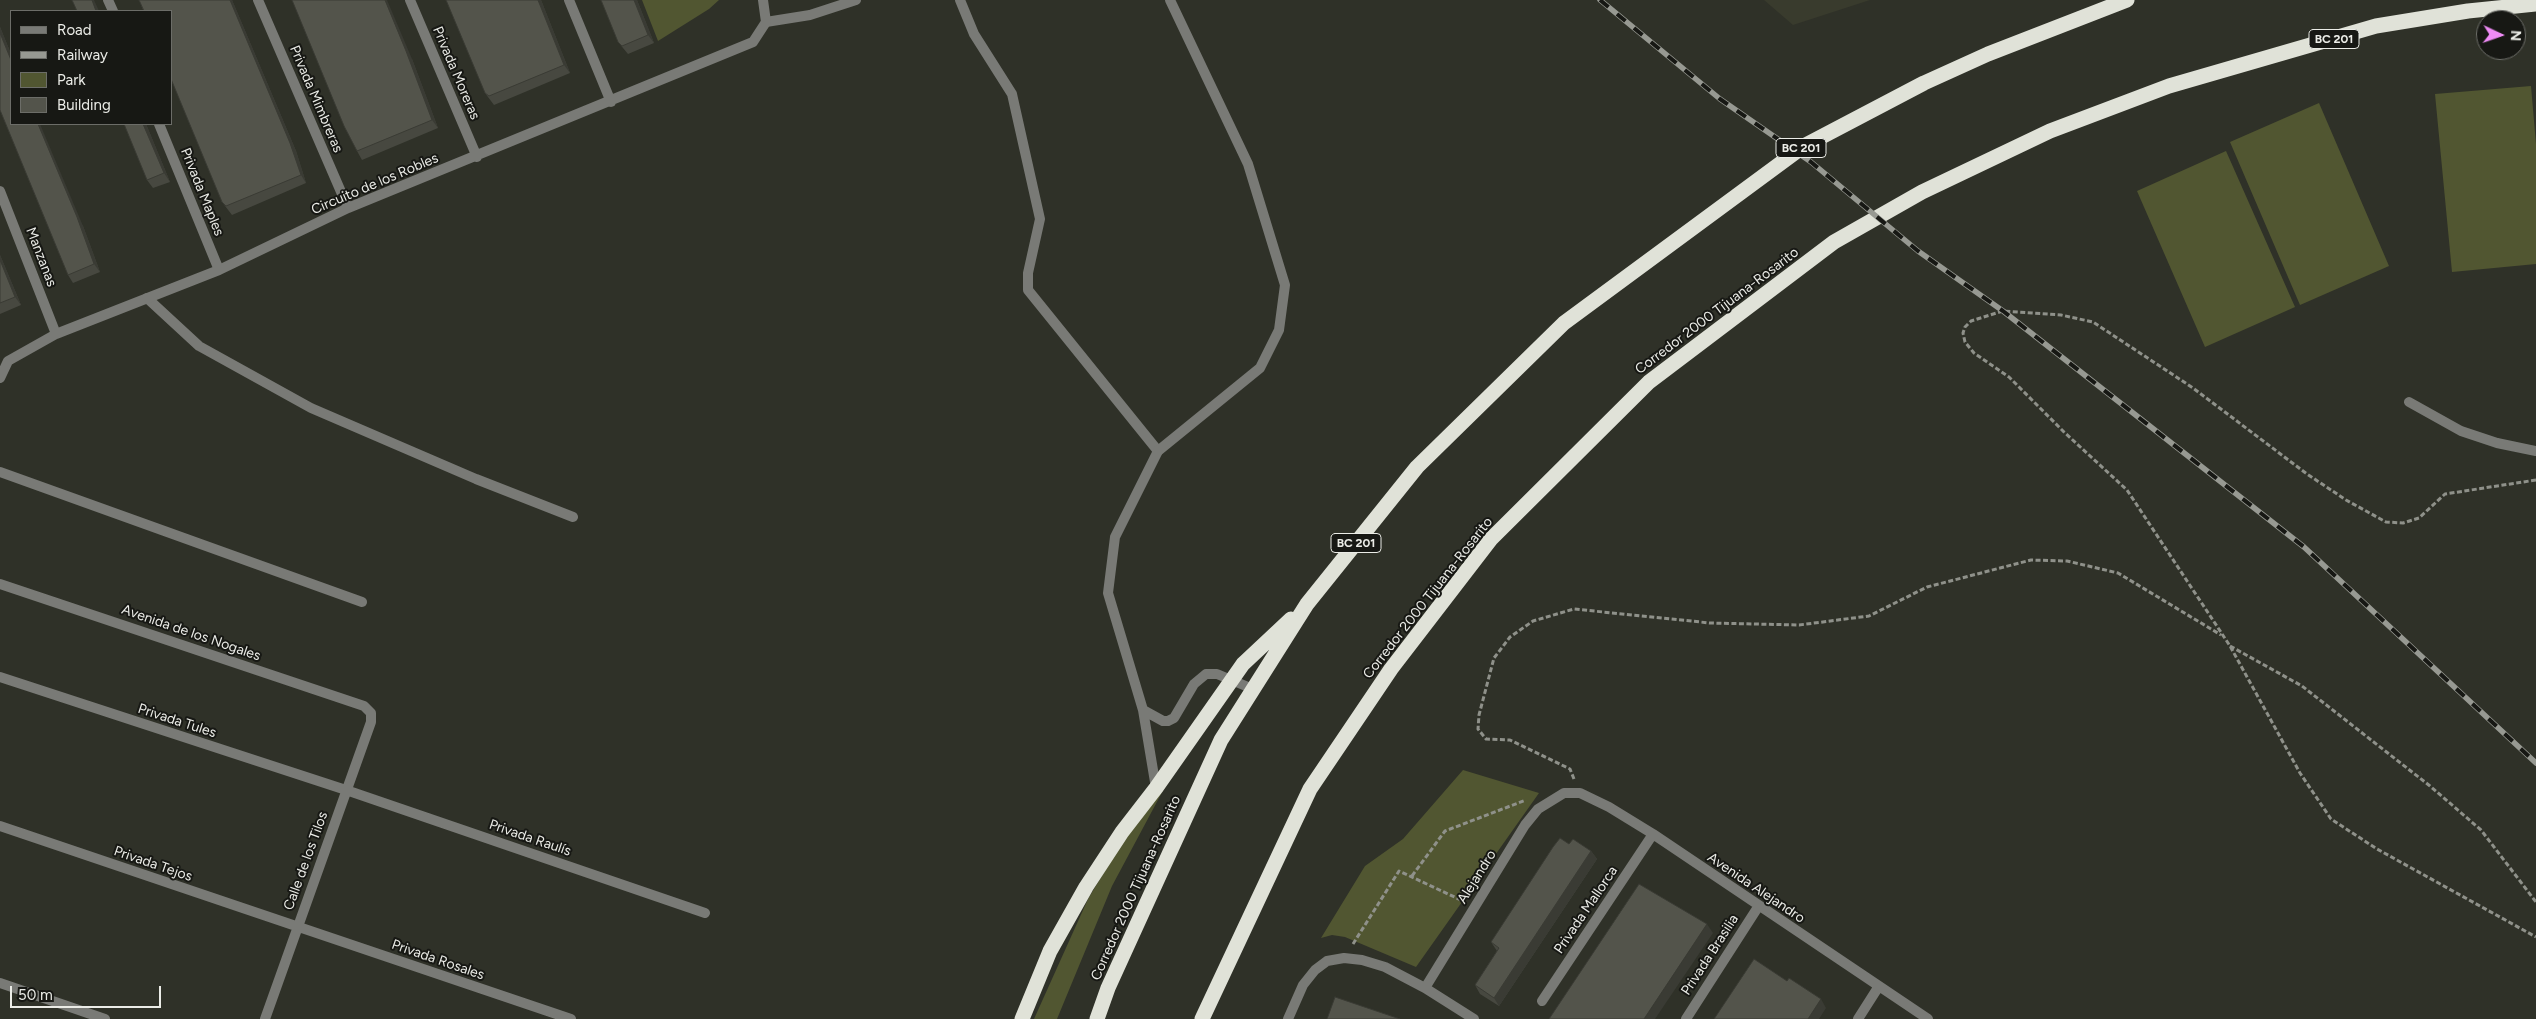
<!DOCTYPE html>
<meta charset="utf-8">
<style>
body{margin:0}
#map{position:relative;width:2536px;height:1019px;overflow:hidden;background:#2f3128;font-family:Figtree,sans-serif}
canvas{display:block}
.legend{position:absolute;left:10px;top:10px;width:162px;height:115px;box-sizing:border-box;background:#171814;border:1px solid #6c6d68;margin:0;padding:6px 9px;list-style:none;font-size:15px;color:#ebece7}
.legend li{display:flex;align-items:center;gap:10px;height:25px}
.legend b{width:25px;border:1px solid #6c6d68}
.north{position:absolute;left:2476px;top:10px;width:50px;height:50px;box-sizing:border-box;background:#171814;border:1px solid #6c6d68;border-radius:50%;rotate:93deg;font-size:14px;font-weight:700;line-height:20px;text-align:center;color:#ebece7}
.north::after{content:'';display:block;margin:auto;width:18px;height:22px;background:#ef8bf6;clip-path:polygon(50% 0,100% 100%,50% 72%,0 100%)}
.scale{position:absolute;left:10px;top:986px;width:151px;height:22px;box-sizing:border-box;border:2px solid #ebece7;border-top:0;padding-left:6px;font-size:15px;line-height:18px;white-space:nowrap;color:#ebece7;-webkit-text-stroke:4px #171814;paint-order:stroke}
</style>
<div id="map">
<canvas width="2536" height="1019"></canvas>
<ul class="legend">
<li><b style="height:6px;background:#797a76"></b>Road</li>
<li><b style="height:6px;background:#979992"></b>Railway</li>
<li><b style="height:14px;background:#515631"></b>Park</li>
<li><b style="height:14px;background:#53544b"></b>Building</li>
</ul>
<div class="north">N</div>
<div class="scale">50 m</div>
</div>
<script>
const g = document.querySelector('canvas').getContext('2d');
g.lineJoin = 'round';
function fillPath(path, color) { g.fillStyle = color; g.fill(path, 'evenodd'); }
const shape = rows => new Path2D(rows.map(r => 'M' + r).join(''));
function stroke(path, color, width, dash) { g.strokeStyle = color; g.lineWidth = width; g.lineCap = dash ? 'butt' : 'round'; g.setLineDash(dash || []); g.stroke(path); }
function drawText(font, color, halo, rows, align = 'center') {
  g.font = font + ' Figtree,sans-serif'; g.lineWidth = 4; g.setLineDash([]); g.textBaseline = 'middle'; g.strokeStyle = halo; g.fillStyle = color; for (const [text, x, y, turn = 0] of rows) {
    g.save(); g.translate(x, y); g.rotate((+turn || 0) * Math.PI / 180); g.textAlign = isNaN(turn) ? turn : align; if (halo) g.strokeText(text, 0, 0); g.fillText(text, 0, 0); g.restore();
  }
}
const built = shape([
 [1764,0,1870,0,1793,25]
]);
const green = shape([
 [642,0,719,0,709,9,658,41],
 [2531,86,2536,144,2536,264,2452,272,2435,94],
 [2319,103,2389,266,2300,305,2230,142],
 [2226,151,2295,307,2205,347,2137,191],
 [1463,770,1539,793,1416,967,1345,937,1332,935,1321,938,1365,866,1403,839],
 [1167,783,1112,886,1057,1019,1034,1019,1088,899,1130,829]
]);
const path = shape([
 [2536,480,2445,494,2419,518,2403,523,2386,522,2346,500,2307,474,2193,388,2093,322,2061,315,2003,311,1971,321,1965,327,1963,333,1965,342,1974,353,2009,377,2064,432,2127,490,2230,646,2300,773,2331,819,2377,849,2536,937],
 [2230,646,2302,686,2430,786,2481,830,2536,902],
 [1574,779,1570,769,1510,740,1486,739,1478,729,1479,715,1494,658,1510,637,1533,621,1574,609,1710,623,1799,625,1869,616,1927,587,2031,560,2067,561,2118,573,2221,635],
 [1412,876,1445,831,1526,800],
 [1353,944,1399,871,1463,901]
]);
const lane = shape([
 [960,0,974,34,1012,94,1040,219,1028,273,1028,290,1158,451],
 [766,22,810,15,856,0],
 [147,298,199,346,311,408,476,479,573,517],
 [2409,402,2461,431,2497,443,2536,451]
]);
const street = shape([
 [108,0,113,11],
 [258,0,348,208],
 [410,0,477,157],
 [569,0,611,102],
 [159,124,219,270],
 [0,191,56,334],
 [0,378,8,361,56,334,219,270,348,208,753,42,766,22,763,0],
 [0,472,362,602],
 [0,584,364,706,371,713,371,722,265,1019],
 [0,677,346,790,705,913],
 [1143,710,1163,721,1168,721,1174,718,1194,684,1206,674,1217,674,1253,689],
 [1156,788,1143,710,1108,593,1115,537,1158,451,1260,368,1279,330,1285,285,1248,164,1170,0],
 [0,826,571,1019],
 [0,983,105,1019],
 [1425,988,1525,825,1538,809,1564,793,1580,793,1609,807,1653,834,1928,1019],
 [1542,1001,1653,834],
 [1288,1019,1303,985,1315,970,1327,961,1344,958,1362,960,1385,967,1425,988,1474,1019],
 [1686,1019,1758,907],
 [1858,1019,1879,986]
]);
const highway = shape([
 [1022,1019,1050,951,1086,887,1122,832,1156,788,1243,664,1291,619],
 [1097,1019,1108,988,1221,740,1307,604,1417,467,1564,323,1804,146,1924,83,1988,54,2127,0],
 [1202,1019,1310,789,1391,669,1491,539,1649,382,1834,242,1922,192,2050,131,2169,86,2376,26,2468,11,2536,4]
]);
const rail = shape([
 [1600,0,1720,99,1811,162,1918,251,2003,311,2304,547,2536,763]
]);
const wall = shape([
 [139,0,232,0,296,151,306,183,232,215,222,202],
 [541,0,570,73,494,105,485,93],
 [637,0,654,43,628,54,618,42],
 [0,27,11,54,11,124,83,226,100,272,73,283,68,275,0,110],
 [412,59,438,128,362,160,357,151],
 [146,124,170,182,153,188,147,180],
 [0,255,21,305,0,314],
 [1569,844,1591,851,1597,859,1499,1006,1480,994,1475,985,1497,951,1491,942]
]);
const shadedWall = shape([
 [92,0,94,0,99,11,96,11],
 [230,0,232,0,296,151,306,183,301,175],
 [385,0,387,0,412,59,438,128,432,120],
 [538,0,541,0,570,73,564,65],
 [634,0,637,0,654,43,648,35],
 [0,27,11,54,11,60,0,33],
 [38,124,40,124,83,226,100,272,94,264],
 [143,124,146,124,170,182,164,173],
 [0,255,21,305,15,297,0,260],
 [1591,851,1597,859,1499,1006,1494,998],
 [1707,924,1713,933,1655,1019,1644,1019],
 [1821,999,1826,1008,1819,1019,1808,1019]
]);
const building = shape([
 [72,0,92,0,96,11,77,11,72,0],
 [139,0,230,0,290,143,301,175,226,206,222,202,171,79,171,11,144,11,139,0],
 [292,0,385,0,406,51,432,120,357,151,344,126,292,0],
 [446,0,538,0,564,65,489,96,485,93,446,0],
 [601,0,634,0,648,35,622,46,618,42,601,0],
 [0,33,11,60,11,124,38,124,77,217,94,264,68,275,0,110,0,33],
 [124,124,143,124,164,173,147,180,124,124],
 [0,260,15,297,0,303,0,260],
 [1560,838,1569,844,1573,839,1591,851,1494,998,1475,985,1499,948,1491,942,1553,847,1560,838],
 [1639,884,1707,924,1644,1019,1549,1019,1639,884],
 [1754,959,1787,981,1789,978,1821,999,1808,1019,1714,1019,1754,959],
 [1335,997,1400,1019,1327,1019,1335,997]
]);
const shields = [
 [2334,39,50],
 [1801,148,50],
 [1356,543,50]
];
const shieldNames = [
 ["BC 201",2334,39],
 ["BC 201",1801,148],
 ["BC 201",1356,543]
];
const streetNames = [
 ["Privada Moreras",456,73,67],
 ["Privada Mimbreras",316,99,67],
 ["Circuito de los Robles",375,184,-23],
 ["Privada Maples",202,192,68],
 ["Manzanas",41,257,69],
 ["Corredor 2000 Tijuana-Rosarito",1717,311,-37],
 ["Corredor 2000 Tijuana-Rosarito",1428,598,-52],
 ["Avenida de los Nogales",191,633,19],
 ["Privada Tules",177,721,18],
 ["Privada Raulís",530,838,19],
 ["Calle de los Tilos",306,861,-70],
 ["Privada Tejos",153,864,19],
 ["Alejandro",1477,877,-58],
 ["Corredor 2000 Tijuana-Rosarito",1136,888,-66],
 ["Avenida Alejandro",1756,888,34],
 ["Privada Mallorca",1586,910,-56],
 ["Privada Brasilia",1710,955,-57],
 ["Privada Rosales",438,960,19]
];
fillPath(built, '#393b2d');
fillPath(green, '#515631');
stroke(path, '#8f918a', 3, [5, 2.5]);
stroke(lane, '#797a76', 10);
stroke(street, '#797a76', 10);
stroke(highway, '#e0e2d8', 15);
stroke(rail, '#979992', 5.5);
stroke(rail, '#171814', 4, [11]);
fillPath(wall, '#474840');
fillPath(shadedWall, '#3a3b34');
fillPath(building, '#53544b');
stroke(building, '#3a3b34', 1);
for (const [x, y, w] of shields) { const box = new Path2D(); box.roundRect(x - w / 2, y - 9.5, w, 19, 4); g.fillStyle = '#171814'; g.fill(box); stroke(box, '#ebece7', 1); }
drawText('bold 12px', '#ebece7', null, shieldNames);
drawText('14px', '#ebece7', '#171814', streetNames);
</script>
